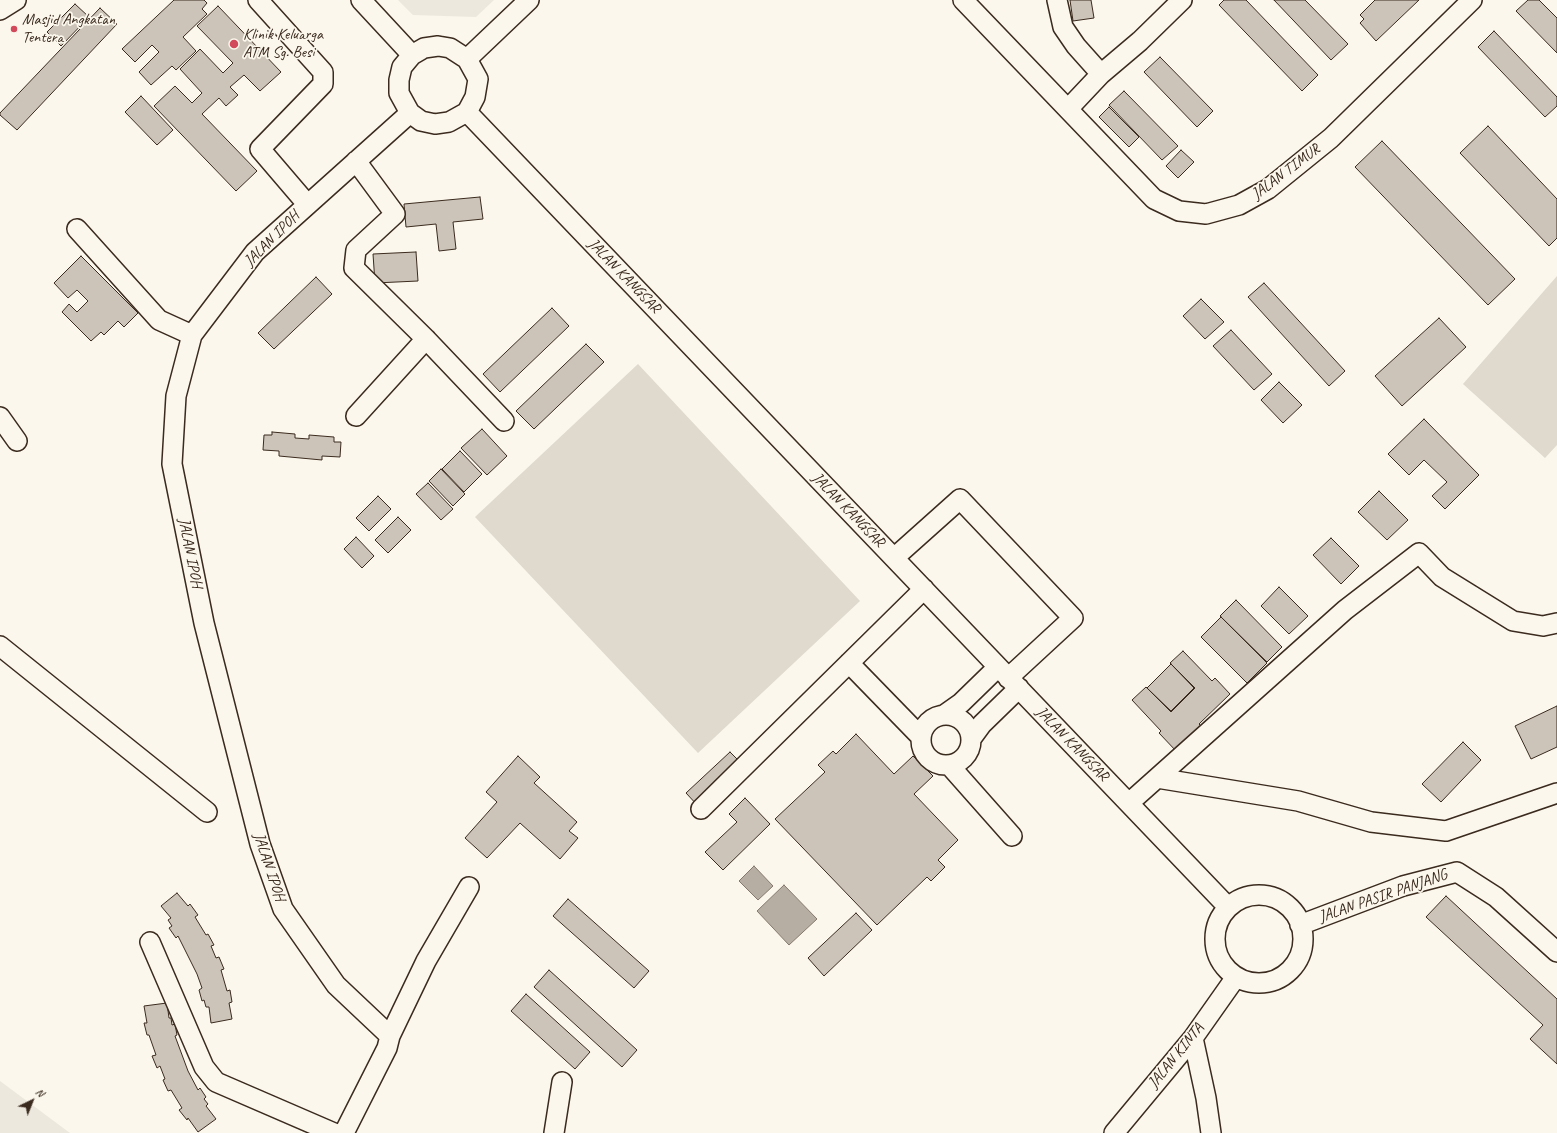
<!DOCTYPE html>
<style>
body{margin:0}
#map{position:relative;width:1557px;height:1133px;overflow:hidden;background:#fbf7ec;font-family:Caveat,sans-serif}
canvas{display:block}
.north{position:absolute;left:12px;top:1081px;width:40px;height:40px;-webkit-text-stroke:3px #fbf7ec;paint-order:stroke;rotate:43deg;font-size:11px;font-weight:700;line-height:16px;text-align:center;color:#3b2a1e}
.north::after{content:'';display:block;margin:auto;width:14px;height:18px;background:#3b2a1e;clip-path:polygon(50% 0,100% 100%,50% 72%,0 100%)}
</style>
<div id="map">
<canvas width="1557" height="1133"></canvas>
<div class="north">N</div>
</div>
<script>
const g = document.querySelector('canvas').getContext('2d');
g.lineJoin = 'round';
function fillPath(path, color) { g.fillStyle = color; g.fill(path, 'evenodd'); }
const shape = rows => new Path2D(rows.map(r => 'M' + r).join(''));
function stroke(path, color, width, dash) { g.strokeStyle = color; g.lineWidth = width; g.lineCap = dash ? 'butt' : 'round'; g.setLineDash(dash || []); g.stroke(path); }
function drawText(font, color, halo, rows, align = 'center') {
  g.font = font + ' Caveat,sans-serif'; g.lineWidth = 3.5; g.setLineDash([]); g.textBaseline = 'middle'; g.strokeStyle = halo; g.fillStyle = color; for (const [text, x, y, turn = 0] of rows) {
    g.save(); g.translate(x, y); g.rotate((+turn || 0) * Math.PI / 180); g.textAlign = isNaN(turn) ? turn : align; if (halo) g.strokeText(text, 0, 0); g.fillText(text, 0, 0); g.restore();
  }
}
const built = shape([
 [398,0,494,0,476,17,413,15],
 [0,1081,70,1133,0,1133]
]);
const green = shape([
 [1557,276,1557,445,1545,458,1463,384],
 [638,364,860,601,698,753,475,517]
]);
const water = shape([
 [754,866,773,886,758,900,739,881,754,866],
 [784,885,817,919,789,945,757,911,784,885]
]);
const building = shape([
 [174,0,204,0,207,3,202,9,207,14,183,37,196,51,176,70,172,66,151,85,139,72,159,52,152,45,135,62,122,49,174,0],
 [1070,0,1091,0,1094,18,1073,21,1070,0],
 [1224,0,1246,0,1318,75,1302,91,1219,5,1224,0],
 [1274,0,1305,0,1348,44,1331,60,1274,0],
 [1375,0,1419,0,1376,41,1360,23,1364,19,1360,15,1375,0],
 [1528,0,1539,0,1557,18,1557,53,1516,11,1528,0],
 [75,4,89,17,61,46,47,32,75,4],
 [218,6,281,72,260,91,244,75,230,87,238,95,226,106,219,98,202,114,257,171,236,191,154,106,175,86,192,103,202,93,180,69,200,49,223,73,233,63,197,26,218,6],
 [100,8,117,24,17,130,0,115,0,113,100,8],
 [1494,31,1557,97,1557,106,1545,117,1478,47,1494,31],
 [1160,57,1213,111,1197,127,1144,72,1160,57],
 [1124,91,1178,146,1162,160,1109,105,1124,91],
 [141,96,173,130,157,145,125,112,141,96],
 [1109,107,1139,137,1129,147,1099,117,1109,107],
 [1488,126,1557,199,1557,238,1549,246,1460,153,1488,126],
 [1382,141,1515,279,1488,305,1355,167,1382,141],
 [1181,150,1194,162,1178,178,1166,166,1181,150],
 [480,197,483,219,453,222,456,249,439,251,436,224,406,227,404,204,480,197],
 [416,252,418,281,375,283,373,254,416,252],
 [81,256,138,313,124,327,118,321,104,335,101,332,91,341,62,312,69,304,77,312,88,301,77,290,68,298,54,283,81,256],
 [316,277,332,294,274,349,258,333,316,277],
 [1264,283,1345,371,1329,386,1248,297,1264,283],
 [1201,299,1224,322,1205,339,1183,316,1201,299],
 [552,308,569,326,500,392,483,374,552,308],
 [1439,318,1466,347,1402,406,1375,376,1439,318],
 [1231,330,1272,374,1254,390,1213,346,1231,330],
 [586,344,604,362,534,429,516,411,586,344],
 [1279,382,1302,405,1283,423,1261,400,1279,382],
 [1424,419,1479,475,1445,509,1432,496,1447,482,1424,460,1409,475,1388,454,1424,419],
 [482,429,507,456,487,475,461,448,482,429],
 [272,432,295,434,295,438,309,439,309,435,334,437,334,442,341,442,340,457,322,456,322,460,279,456,279,451,263,450,264,435,272,435,272,432],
 [460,451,482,474,464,492,442,469,460,451],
 [441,469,465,494,453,506,429,481,441,469],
 [428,483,453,509,441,520,416,494,428,483],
 [1379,491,1408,520,1387,540,1358,512,1379,491],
 [378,496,391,509,369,531,356,518,378,496],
 [398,517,411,530,388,553,375,540,398,517],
 [356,537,374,556,362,568,344,549,356,537],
 [1331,538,1359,566,1341,584,1313,555,1331,538],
 [1279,587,1308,616,1289,634,1261,606,1279,587],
 [1236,600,1282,647,1267,662,1220,616,1236,600],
 [1221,617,1267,663,1247,683,1201,637,1221,617],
 [1183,651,1212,681,1215,678,1230,694,1199,724,1202,727,1177,752,1159,733,1161,731,1132,700,1146,687,1171,712,1195,688,1170,663,1183,651],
 [1171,664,1194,688,1171,711,1147,688,1171,664],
 [1557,706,1557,747,1531,759,1515,726,1557,706],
 [856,734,894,774,913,756,933,776,914,794,958,840,938,860,945,867,931,881,927,877,877,925,775,819,825,772,818,765,833,751,836,754,856,734],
 [1463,742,1481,760,1441,802,1422,784,1463,742],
 [730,752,743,765,699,807,686,793,730,752],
 [518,756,540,777,534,783,577,822,569,831,578,838,560,859,520,823,487,858,465,838,497,802,486,792,518,756],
 [745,798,770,824,723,870,705,852,737,822,729,814,745,798],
 [177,893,188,906,190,904,198,915,195,917,206,935,208,934,214,945,211,946,216,958,219,957,224,969,221,970,227,991,230,990,232,1002,229,1003,232,1019,211,1023,209,1007,206,1007,204,1000,202,1001,199,990,202,988,197,974,178,936,176,938,169,928,172,926,168,920,171,918,161,906,177,893],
 [1446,896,1557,999,1557,1064,1530,1039,1543,1025,1426,917,1446,896],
 [568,899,649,971,634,988,553,916,568,899],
 [856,913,872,930,824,976,808,958,856,913],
 [549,970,637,1050,622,1067,534,987,549,970],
 [526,994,590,1052,575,1069,511,1011,526,994],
 [167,1003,169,1018,171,1018,172,1025,175,1024,177,1035,175,1036,188,1071,198,1090,200,1088,206,1097,204,1099,208,1104,206,1106,216,1119,198,1132,188,1118,187,1120,179,1110,182,1108,171,1090,168,1091,163,1080,165,1079,160,1066,157,1068,152,1056,156,1055,149,1035,147,1035,144,1023,147,1023,144,1006,167,1003]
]);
const minor = shape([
 [258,0,323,72,323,84,260,149,307,204],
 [361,0,412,55],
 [963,0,1154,199,1179,211,1206,214,1239,205,1268,189,1331,138,1472,0],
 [1057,0,1063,27,1076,46,1101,74],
 [0,10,16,0],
 [438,46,450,48,467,59,478,79,475,97,467,112,449,122,435,124,421,121,410,113,399,93,399,80,402,67,412,55,424,48,438,46],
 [467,59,529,0],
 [1068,109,1101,74,1140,41,1182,0],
 [467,112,1228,907],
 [356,161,395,214,356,250,354,268,426,339,504,421],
 [77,229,159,320,192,335],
 [356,416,426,339],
 [0,417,17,441],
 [894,558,960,499,1073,618,1008,678],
 [0,646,207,812],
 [849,663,920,736],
 '921 740a25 25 0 1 1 50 0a25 25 0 1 1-50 0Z',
 [944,715,961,703,998,667],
 [971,739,982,724,1019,688],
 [950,766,1012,836],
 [1157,778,1345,610,1419,553,1442,577,1513,621,1543,626,1557,623],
 [1129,803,1157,778,1298,801,1371,822,1446,831,1557,793],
 [701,809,924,589],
 '1215 939a44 44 0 1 1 88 0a44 44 0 1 1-88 0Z',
 [1300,925,1403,886,1457,872,1496,897,1557,952],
 [150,942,204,1067,216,1082,334,1133],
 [390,1036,336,985,283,909,260,844,204,623,172,464,176,396,192,335,255,252,410,113],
 [1193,1038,1206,1098,1211,1133],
 [344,1133,387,1048,390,1036,426,961,469,887],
 [554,1133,562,1082],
 [1114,1133,1193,1038,1236,977]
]);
const markers = [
 [14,29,4,"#d1495b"],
 [234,44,5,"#d1495b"]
];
const poiNames = [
 ["Masjid Angkatan",22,20],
 ["Tentera",22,38],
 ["Klinik Keluarga",243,35],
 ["ATM Sg. Besi",243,53]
];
const streetNames = [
 ["JALAN TIMUR",1286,172,-37],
 ["JALAN IPOH",272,239,-45],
 ["JALAN KANGSAR",624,276,46],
 ["JALAN KANGSAR",848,510,46],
 ["JALAN IPOH",190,553,79],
 ["JALAN KANGSAR",1072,744,46],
 ["JALAN IPOH",269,867,72],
 ["JALAN PASIR PANJANG",1383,896,-19],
 ["JALAN KINTA",1176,1056,-51]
];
fillPath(built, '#ede8dd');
fillPath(green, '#dfd9ce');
fillPath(water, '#b6aea2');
stroke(water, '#85796d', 1);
fillPath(building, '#ccc4b9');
stroke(building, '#3b2a1e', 1);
stroke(minor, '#3b2a1e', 22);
stroke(minor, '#fbf7ec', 19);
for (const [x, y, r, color] of markers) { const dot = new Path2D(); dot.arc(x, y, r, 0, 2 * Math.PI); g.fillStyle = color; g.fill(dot); stroke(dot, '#fbf7ec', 1.5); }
drawText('16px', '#3b2a1e', '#fbf7ec', poiNames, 'left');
drawText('16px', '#3b2a1e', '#fbf7ec', streetNames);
</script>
